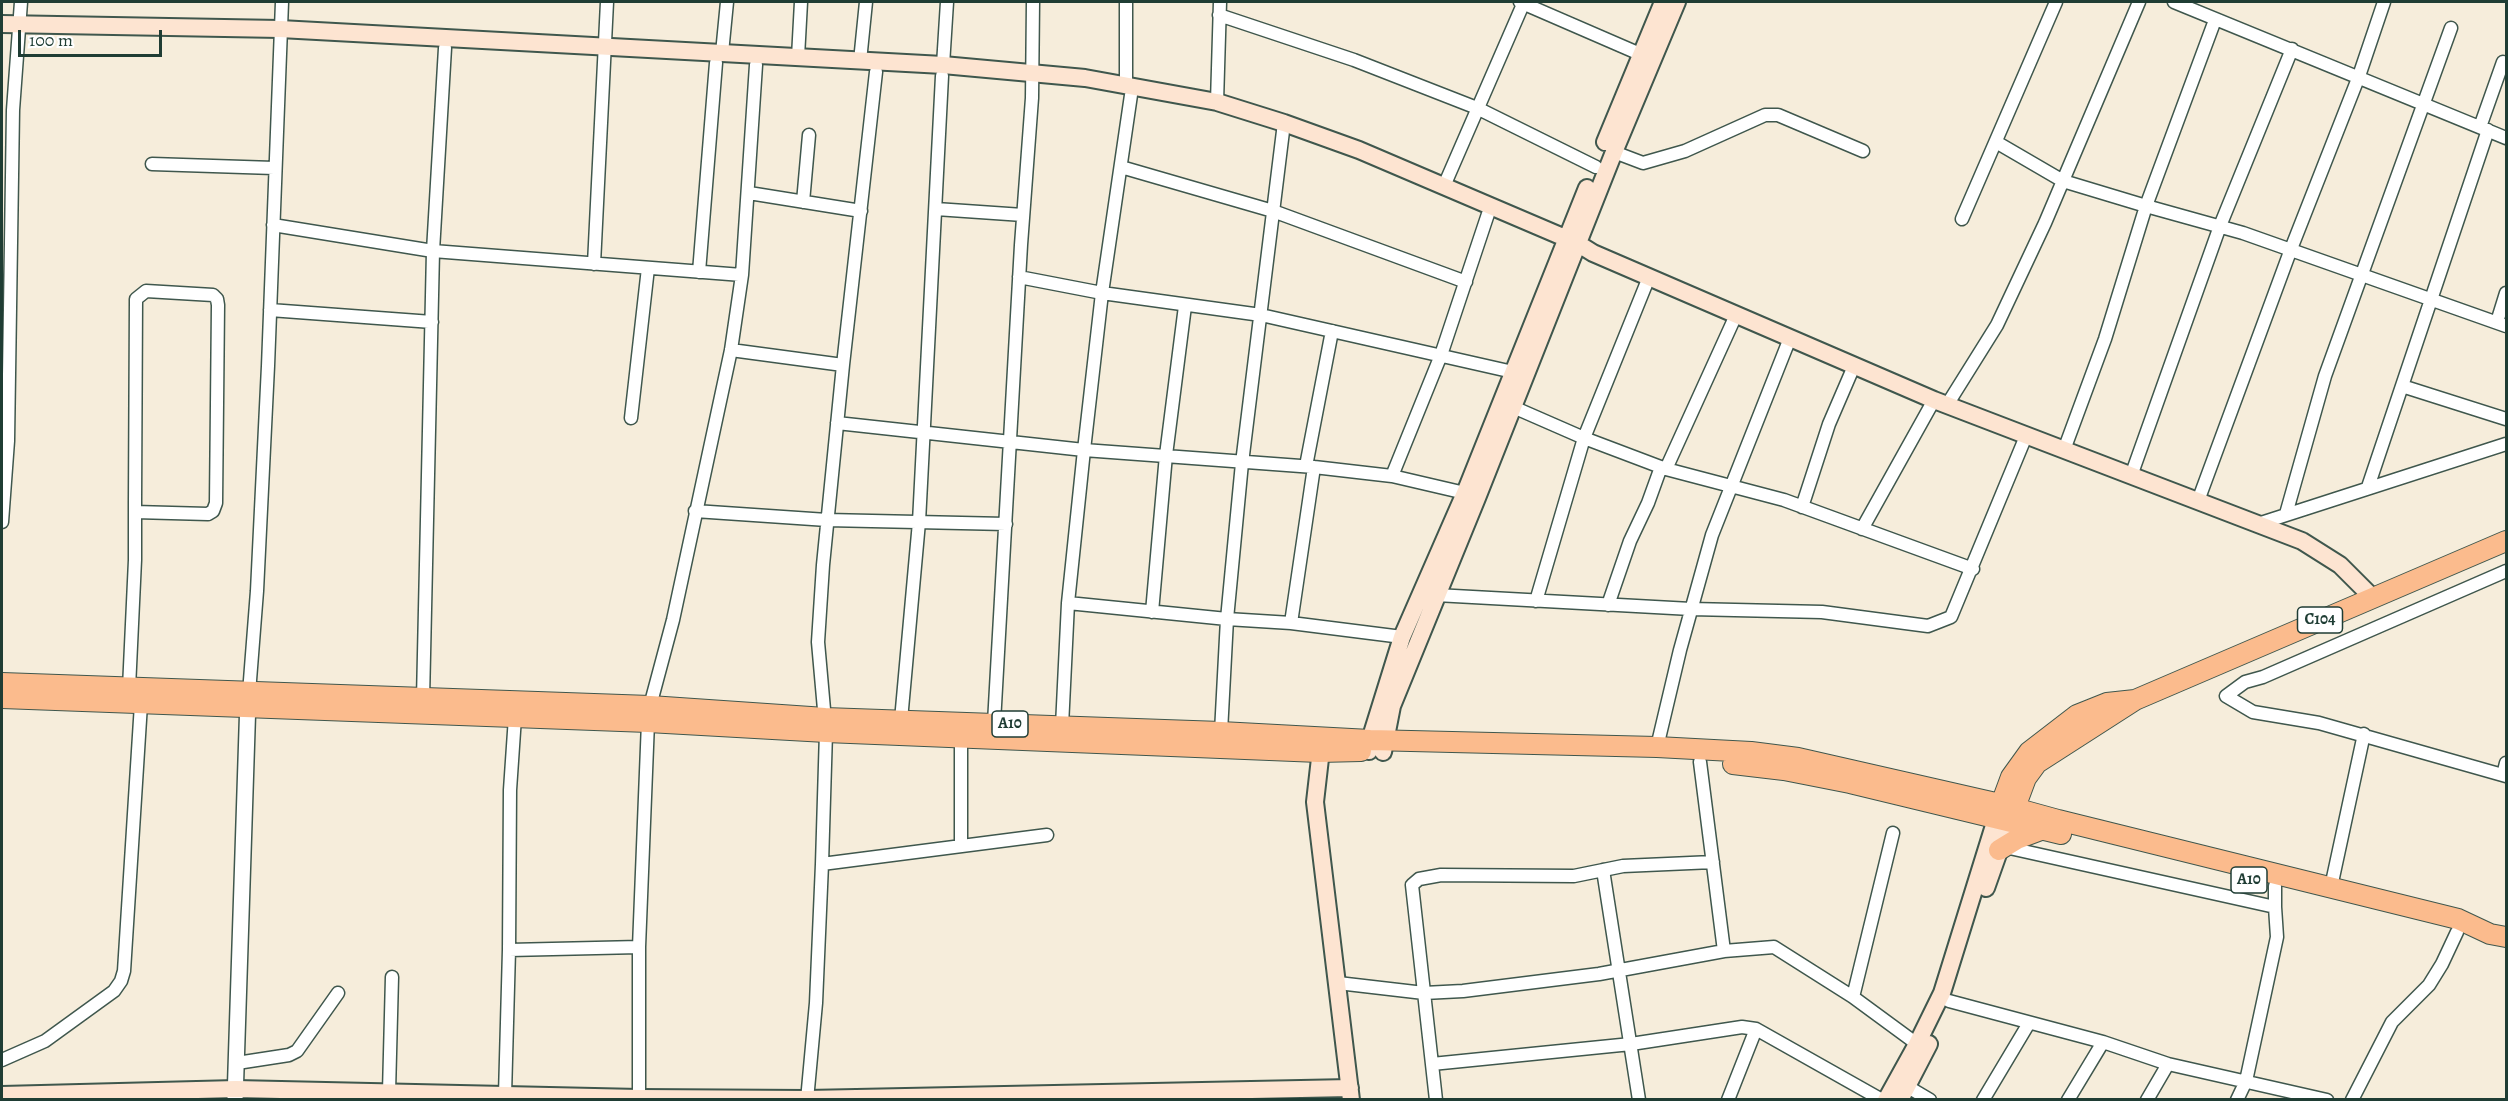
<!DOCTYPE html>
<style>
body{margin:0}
#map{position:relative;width:2508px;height:1101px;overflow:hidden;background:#f6eddb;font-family:Alegreya,serif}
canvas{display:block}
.frame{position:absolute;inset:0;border:3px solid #1f3d34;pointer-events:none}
.scale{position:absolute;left:18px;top:30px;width:144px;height:27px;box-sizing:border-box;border:3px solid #1f3d34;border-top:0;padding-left:8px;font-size:18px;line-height:21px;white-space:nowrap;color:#1f3d34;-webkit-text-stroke:4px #fff;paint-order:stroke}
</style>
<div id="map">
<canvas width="2508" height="1101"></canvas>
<div class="frame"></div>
<div class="scale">100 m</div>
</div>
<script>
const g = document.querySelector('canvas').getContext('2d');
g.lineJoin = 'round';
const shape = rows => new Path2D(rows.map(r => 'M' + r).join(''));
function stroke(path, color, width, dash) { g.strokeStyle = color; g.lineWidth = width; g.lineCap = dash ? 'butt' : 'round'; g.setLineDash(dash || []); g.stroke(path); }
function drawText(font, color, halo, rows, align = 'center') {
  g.font = font + ' Alegreya,serif'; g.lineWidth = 4.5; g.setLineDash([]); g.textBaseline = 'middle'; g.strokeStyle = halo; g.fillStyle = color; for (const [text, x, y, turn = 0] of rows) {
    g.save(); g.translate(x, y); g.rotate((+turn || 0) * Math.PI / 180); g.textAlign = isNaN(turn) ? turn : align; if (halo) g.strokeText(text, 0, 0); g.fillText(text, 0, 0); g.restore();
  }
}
const minor = shape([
 [1520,2,1640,54],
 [2174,2,2506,138],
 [1219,15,1354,60,1477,108,1596,167],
 [722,53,727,2],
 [798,57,801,2],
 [860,61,866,2],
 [943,65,947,2],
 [1126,85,1126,2],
 [1217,102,1220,2],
 [2480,127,2503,62],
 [1996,142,2063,181,2146,206,2243,233,2506,326],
 [1614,152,1643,163,1685,151,1765,115,1778,115,1863,151],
 [152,164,274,168],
 [1121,167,1273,211,1466,282],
 [1444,186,1524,2],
 [749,193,861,211],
 [803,202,809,135],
 [936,209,1023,215],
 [1962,219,2056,2],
 [273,225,433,251,742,275],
 [594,264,607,2],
 [699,272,716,63],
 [1019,277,1102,293,1261,315,1513,372],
 [270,310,432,322],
 [2497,322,2506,293],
 [731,350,843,365],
 [2402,386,2506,419],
 [1947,405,1997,325,2045,223,2139,2],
 [1513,407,1584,438,1666,469,1784,500,1973,569],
 [631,418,648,268],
 [837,423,1084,450,1314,467,1392,476,1465,493],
 [2064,450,2105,339,2146,206,2215,20],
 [1306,466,1332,331],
 [1666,469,1736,315],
 [1392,476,1441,355,1488,214],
 [2131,476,2220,226,2292,49],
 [2368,487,2488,130],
 [2198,501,2291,249,2359,76,2384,2],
 [1802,507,1829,424,1854,366],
 [695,511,827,520,1006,524],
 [2286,514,2325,376,2451,28],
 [2,522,8,441,13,110,21,2],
 [2258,524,2506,444],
 [1862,529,1934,400],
 [2506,571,2263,677,2245,682,2226,696,2253,712,2319,723,2506,776],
 [1436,595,1691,609,1822,612,1928,626,1951,617,2026,436],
 [1536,601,1584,438,1649,277],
 [1068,603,1227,619,1291,623,1402,637],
 [1608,605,1630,541,1648,503,1661,467],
 [1152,612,1166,455,1185,306],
 [1291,623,1314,467],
 [129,688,135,560,135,501,136,299,146,291,213,295,217,299,218,305,216,503,213,511,208,514,135,512],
 [249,693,257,591,268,366,282,2],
 [423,699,433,251,445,48],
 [650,706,673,620,731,350,742,275,756,65],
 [901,720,919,522,942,76],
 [994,723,1021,245,1032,98,1033,2],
 [1062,726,1068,603,1084,450,1102,293,1131,95],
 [1221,732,1227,619,1242,463,1284,123],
 [961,737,961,846],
 [1657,747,1680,650,1712,535,1790,338],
 [1700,762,1724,951],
 [2503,775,2506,763],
 [2005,847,2275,907,2277,937,2246,1081,2237,1100],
 [822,864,1047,835],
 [1603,870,1639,1100],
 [2331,887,2364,734],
 [2275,907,2275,886],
 [509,950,639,947],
 [1338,983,1424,993,1463,991,1599,974,1724,951,1774,947,1853,997,1917,1044],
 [1853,997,1893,833],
 [1949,1001,2103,1042,2168,1064,2327,1100],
 [2,1060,45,1041,114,991,121,981,124,971,141,704],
 [237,1063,289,1055,297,1051,338,993],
 [1432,1064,1631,1044,1742,1027,1756,1029,1882,1100],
 [1908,1087,1930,1100],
 [389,1092,392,977],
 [505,1095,509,950,510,790,515,717],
 [639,1098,639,947,648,722],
 [807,1100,816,1003,822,864,826,732,818,642,823,565,843,365,876,72],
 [1436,1100,1412,885,1419,879,1441,875,1574,876,1623,866,1713,862],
 [1728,1100,1756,1029],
 [1983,1100,2029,1023],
 [2068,1100,2103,1042],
 [2147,1100,2168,1064],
 [2352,1100,2392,1022,2429,985,2442,964,2457,932]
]);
const tertiary = shape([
 [235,1100,248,699]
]);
const secondary = shape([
 [2,24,280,29,943,65,1085,78,1217,102,1284,123,1359,150,1577,243,1593,253,1934,400,2302,541,2340,565,2373,598],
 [1605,142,1663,2],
 [1322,741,1315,802,1351,1100],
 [1369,751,1370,740,1402,637,1465,493,1587,188],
 [1383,752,1392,706,1477,498,1614,152,1677,2],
 [1986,888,2009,823],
 [2,1095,236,1089,639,1098,807,1099,1350,1088],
 [1886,1100,1917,1044,1942,993,1996,819],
 [1900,1100,1929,1044]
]);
const trunk = shape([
 [2,683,650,706,825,718,1221,732,1370,740,1657,747,1751,752,1798,758,2000,804,2058,820,2458,919,2490,934,2506,937],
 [2,698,648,722,826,732,1319,752,1361,751],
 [1733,764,1784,770,1850,783,2061,834],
 [1997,815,2011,777,2029,752,2077,715,2107,703,2135,700],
 [2010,821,2026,778,2037,763,2135,700,2506,541],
 [1999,850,2017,839,2041,830]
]);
const shields = [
 [2320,620,45],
 [1010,724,36],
 [2249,880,36]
];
const shieldNames = [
 ["C104",2320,620],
 ["A10",1010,724],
 ["A10",2249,880]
];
stroke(minor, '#3f574d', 15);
stroke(tertiary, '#3f574d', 18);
stroke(secondary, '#3f574d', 20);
stroke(trunk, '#3f574d', 22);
stroke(minor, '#fff', 12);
stroke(tertiary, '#fff', 15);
stroke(secondary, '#fde4d1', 16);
stroke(trunk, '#fbbb8d', 20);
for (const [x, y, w] of shields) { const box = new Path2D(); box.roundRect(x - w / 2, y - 13, w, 26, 4.5); g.fillStyle = '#fff'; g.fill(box); stroke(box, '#1f3d34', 1.5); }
drawText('bold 16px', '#1f3d34', null, shieldNames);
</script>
